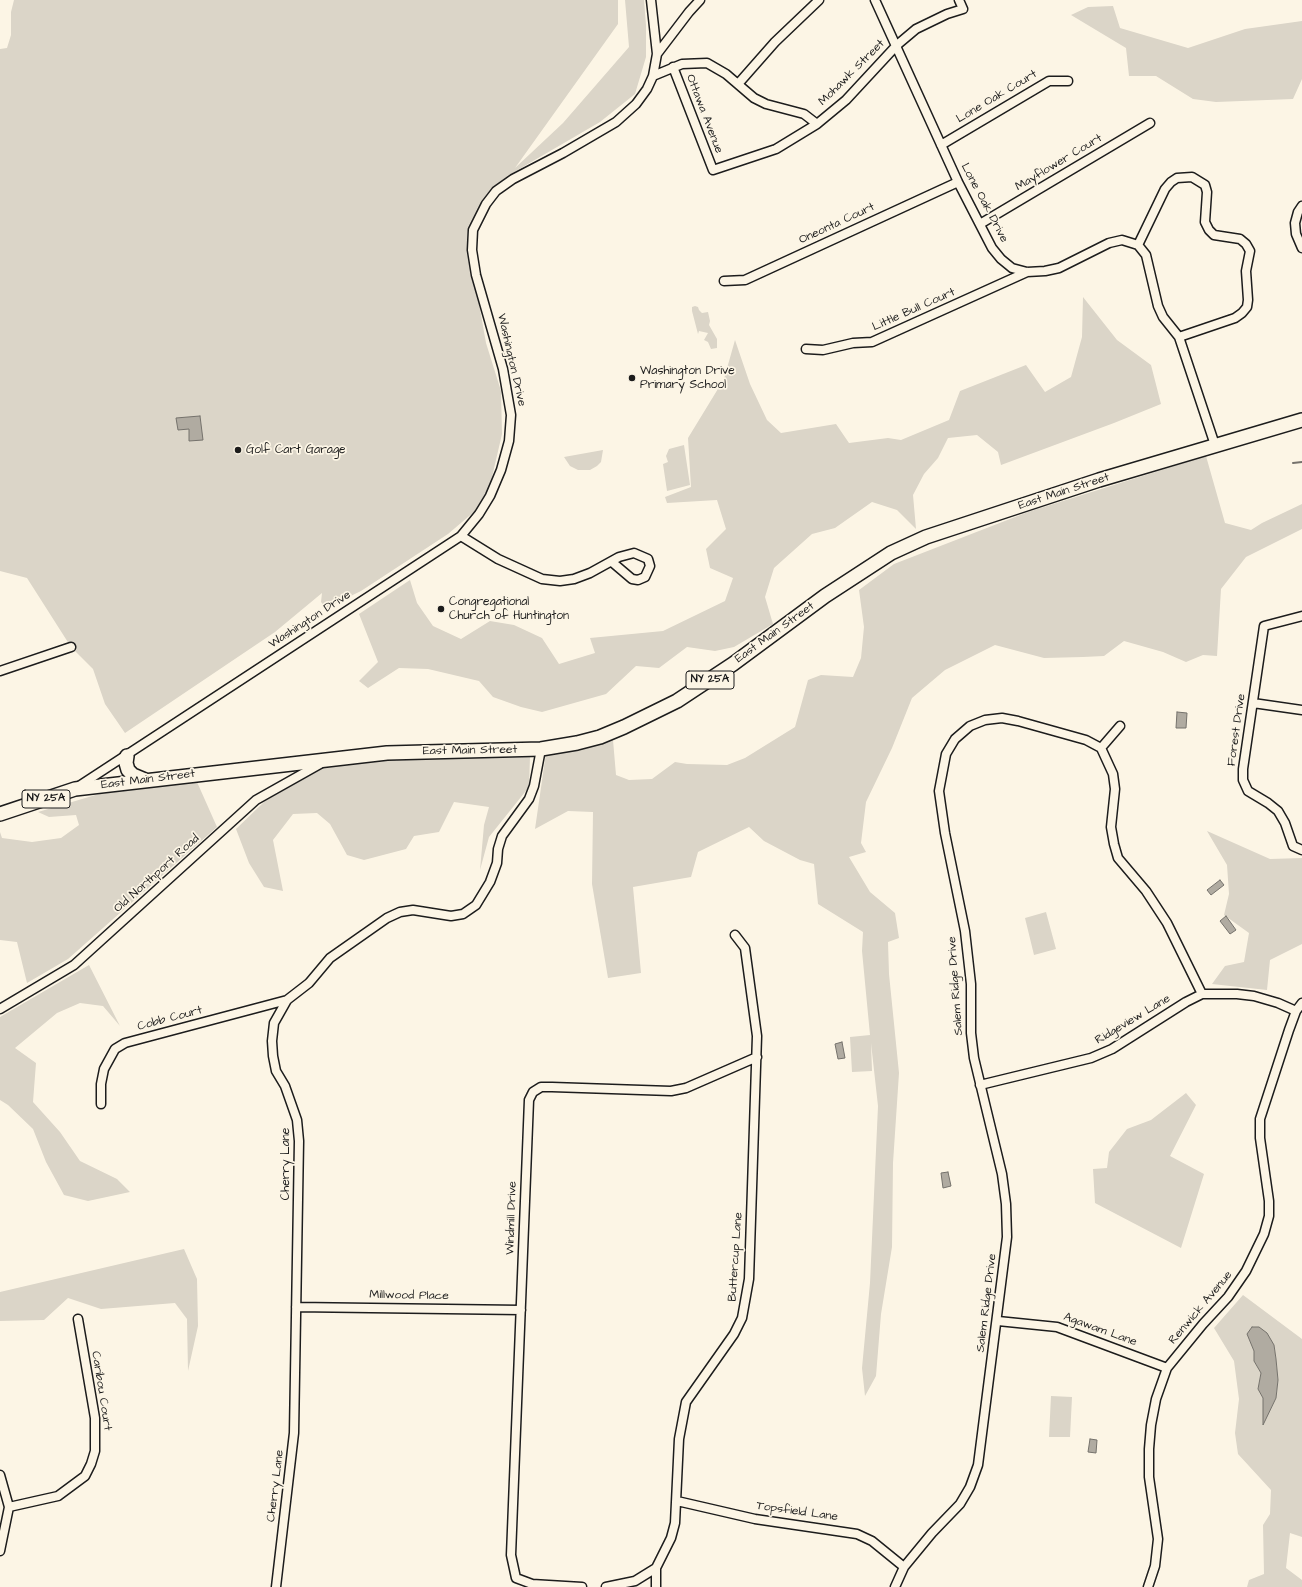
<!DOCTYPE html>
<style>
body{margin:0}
canvas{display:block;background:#fcf5e5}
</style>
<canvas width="1302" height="1587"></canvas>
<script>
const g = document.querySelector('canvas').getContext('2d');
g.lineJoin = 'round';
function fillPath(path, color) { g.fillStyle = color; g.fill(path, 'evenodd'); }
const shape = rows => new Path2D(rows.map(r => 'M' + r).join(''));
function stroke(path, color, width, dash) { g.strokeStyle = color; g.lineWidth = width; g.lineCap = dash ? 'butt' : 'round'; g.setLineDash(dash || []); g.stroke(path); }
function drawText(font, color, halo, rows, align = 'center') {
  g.font = font + ' "Architects Daughter",sans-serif'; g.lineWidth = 3.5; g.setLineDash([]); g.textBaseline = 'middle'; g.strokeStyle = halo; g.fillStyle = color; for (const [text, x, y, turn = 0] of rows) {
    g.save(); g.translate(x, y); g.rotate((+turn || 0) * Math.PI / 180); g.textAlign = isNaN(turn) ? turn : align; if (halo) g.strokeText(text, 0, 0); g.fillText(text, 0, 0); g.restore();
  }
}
const green = shape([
 [14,0,618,0,618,24,515,168,563,123,629,47,625,0,644,0,646,25,646,57,635,94,600,122,509,175,470,230,470,253,486,343,501,391,502,434,489,490,475,511,448,534,361,591,326,608,321,602,322,593,275,632,125,733,105,704,93,669,71,647,27,578,0,571,0,49,7,48,11,35,11,12],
 [1113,6,1120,28,1188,48,1245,29,1302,21,1302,79,1293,99,1216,102,1193,99,1156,76,1129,76,1126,48,1071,15,1088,7],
 [1083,297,1117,340,1151,365,1161,404,1114,423,1001,465,998,452,977,435,948,438,938,458,924,474,913,495,916,529,897,510,872,502,835,528,812,534,774,568,765,597,773,624,734,647,715,651,687,647,659,668,636,666,606,694,542,712,521,707,493,697,479,681,428,669,399,668,368,688,359,681,378,662,359,614,410,580,417,603,433,626,461,639,490,621,514,625,542,638,559,664,595,653,590,638,663,631,725,601,733,578,710,568,706,549,726,529,717,500,667,503,665,497,691,487,688,438,724,379,735,340,750,384,767,420,781,433,836,424,849,443,888,438,901,440,949,420,960,391,1026,365,1045,392,1071,377,1082,337],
 [695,306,698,307,699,310,702,313,708,312,710,321,709,325,717,339,717,348,711,349,708,342,704,340,708,333,699,331,698,334,692,311,692,307],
 [684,445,690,485,667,491,663,464,668,462,666,456,669,449],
 [603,450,601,462,597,466,590,470,578,470,570,466,564,457],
 [1206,456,1225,523,1251,530,1262,523,1302,504,1302,529,1246,557,1221,589,1217,656,1203,655,1186,662,1163,652,1124,641,1104,656,1083,657,1044,658,995,645,945,670,912,698,892,748,866,802,861,843,866,852,849,857,870,892,895,913,899,938,888,942,889,974,899,1073,893,1163,892,1247,881,1314,876,1376,865,1396,862,1368,870,1283,878,1106,871,1043,872,1071,852,1072,850,1037,870,1035,862,951,863,932,818,904,814,864,800,860,764,841,749,827,698,852,691,877,633,887,641,973,608,978,592,884,593,812,568,811,535,829,546,753,613,740,616,775,629,780,652,779,675,762,687,764,727,765,745,758,795,727,808,680,821,675,853,677,861,658,864,627,859,590,894,564,1028,512],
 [530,757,529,787,489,837,480,870,484,825,489,807,454,802,439,832,414,836,406,849,364,860,347,855,330,824,317,813,293,814,273,840,283,891,264,887,249,863,236,829,265,801,331,763,397,759],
 [197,782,217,827,68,959,27,983,17,942,0,940,0,832,2,838,32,842,61,838,79,825,76,815,49,817,38,812,99,794],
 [1207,831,1270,859,1302,858,1302,944,1270,960,1267,990,1212,984,1225,966,1244,962,1249,933,1224,915,1229,894,1227,865],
 [1046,912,1056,949,1034,955,1025,918],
 [89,965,120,1026,103,1006,80,1003,57,1013,15,1048,36,1063,33,1102,60,1132,80,1161,117,1179,130,1192,88,1201,64,1195,46,1162,33,1129,8,1105,0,1100,0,1017],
 [1186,1093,1196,1105,1170,1156,1204,1174,1181,1248,1095,1203,1093,1169,1107,1168,1109,1152,1127,1129,1151,1120],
 [184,1249,197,1279,198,1326,188,1371,187,1319,175,1303,101,1309,68,1298,44,1320,0,1321,0,1292],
 [1243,1295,1302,1339,1302,1537,1290,1533,1286,1568,1302,1580,1302,1587,1247,1587,1249,1580,1264,1574,1263,1525,1270,1514,1271,1490,1238,1454,1235,1433,1239,1399,1234,1361,1214,1328],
 [1248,1334,1274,1345,1276,1359,1278,1380,1276,1398,1263,1424,1263,1398,1258,1389,1261,1373,1254,1361,1254,1351],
 [1051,1396,1072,1397,1070,1437,1049,1437]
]);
const water = shape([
 [200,416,203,440,189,441,189,429,178,430,176,418,200,416],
 [1177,712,1187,713,1186,728,1176,728,1177,712],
 [1220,880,1224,885,1211,895,1207,890,1220,880],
 [1226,916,1236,930,1230,934,1220,921,1226,916],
 [842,1042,845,1058,838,1059,835,1044,842,1042],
 [948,1172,951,1186,943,1188,941,1173,948,1172],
 [1252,1327,1259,1327,1267,1333,1274,1345,1276,1359,1278,1380,1276,1398,1263,1425,1263,1398,1258,1389,1261,1373,1254,1361,1254,1351,1247,1334,1252,1327],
 [1090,1439,1097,1440,1096,1453,1088,1452,1090,1439]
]);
const stream = shape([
 [1293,463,1302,462]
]);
const minor = shape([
 [875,0,958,182,992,248,1001,259,1012,268,1027,272,1045,271,1059,268,1109,243,1122,240,1138,245,1146,255,1158,306,1163,317,1179,337,1215,445],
 [657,54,689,12,700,0],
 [673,67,713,170,776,149,817,124,846,100,897,45,916,29,947,14,963,9,959,0],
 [653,76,682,64,707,63,726,74,754,98,766,104,804,114,817,124],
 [738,84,775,42,819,0],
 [941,145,1049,81,1068,81],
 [1302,206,1298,212,1295,223,1296,234,1302,248],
 [980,224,1150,123],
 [1138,245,1165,189,1171,182,1177,178,1192,177,1205,185,1207,192,1205,222,1209,230,1214,235,1240,239,1246,244,1250,251,1246,271,1248,300,1247,307,1242,313,1235,318,1179,337],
 [724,281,745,280,958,182],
 [806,349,823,350,853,343,872,342,1027,272],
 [461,536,498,559,542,579,560,581,574,579,590,573,619,557,634,553,648,559,650,566,645,577,638,580,632,579,612,562],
 [1302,616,1264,626,1243,769,1243,780,1248,791,1268,803,1278,811,1285,823,1293,846,1302,850],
 [0,671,71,647],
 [1253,703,1302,710],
 [1101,748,1120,726],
 [79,786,461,536,479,514,490,496,501,470,509,441,511,415,503,369,476,275,472,250,473,230,486,204,496,191,513,179,563,153,616,122,636,104,647,89,653,76,657,54,651,0],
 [0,1009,74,965,256,800,320,764],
 [980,1085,1091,1058,1112,1049,1186,1002,1202,994,1237,994,1254,996,1278,1003,1296,1011],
 [101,1104,101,1084,104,1069,115,1049,125,1043,287,1000],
 [296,1307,521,1310],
 [998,1321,1057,1327,1167,1368],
 [0,1475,9,1507,0,1551],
 [677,1501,755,1519,857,1534,872,1541,904,1567],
 [9,1507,58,1496,85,1476,91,1464,95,1451,95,1418,78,1319],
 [276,1587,294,1433,299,1141,297,1120,285,1086,276,1071,273,1056,272,1041,274,1023,287,1000,309,983,330,958,387,918,400,912,413,910,451,916,463,914,476,905,490,882,497,863,498,849,502,836,529,799,534,786,541,749],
 [582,1587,532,1584,516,1578,511,1555,529,1100,533,1092,541,1087,552,1087,671,1091,686,1088,757,1057],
 [606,1587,635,1581,656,1568],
 [656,1587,656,1568,671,1538,675,1523,679,1439,686,1402,734,1334,742,1318,749,1279,757,1036,745,948,735,935],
 [895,1587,904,1567,932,1533,960,1504,970,1487,978,1465,1007,1237,1006,1204,1002,1174,974,1058,971,1033,971,984,965,931,945,833,939,791,946,754,955,739,970,726,985,720,1002,718,1018,721,1086,740,1101,748,1113,774,1115,789,1111,827,1114,844,1118,858,1146,891,1167,923,1202,994],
 [1148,1587,1155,1566,1158,1539,1149,1477,1149,1449,1151,1425,1156,1399,1167,1368,1203,1324,1228,1297,1246,1271,1264,1234,1269,1216,1269,1201,1260,1138,1260,1119,1289,1030,1296,1011,1302,1003]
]);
const primary = shape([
 [127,756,126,763,128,770,133,775,145,780],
 [0,814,75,789,387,753,541,749,577,743,600,737,624,727,677,701,733,664,825,596,891,553,926,537,1099,480,1302,420]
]);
const markers = [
 [632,378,4,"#1c1c1c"],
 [238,450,4,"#1c1c1c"],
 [441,609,4,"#1c1c1c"]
];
const shields = [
 [710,680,48],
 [46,799,48]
];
const shieldNames = [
 ["NY 25A",710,680],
 ["NY 25A",46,799]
];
const streetNames = [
 ["Mohawk Street",852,73,-45],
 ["Lone Oak Court",997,97,-31],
 ["Ottawa Avenue",704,114,69],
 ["Mayflower Court",1059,163,-31],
 ["Lone Oak Drive",984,203,62],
 ["Oneonta Court",837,224,-25],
 ["Little Bull Court",914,310,-24],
 ["Washington Drive",511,360,77],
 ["East Main Street",1064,492,-18],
 ["Washington Drive",310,620,-33],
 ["East Main Street",775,633,-36],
 ["Forest Drive",1237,730,-82],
 ["East Main Street",470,751,-1],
 ["East Main Street",148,780,-7],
 ["Old Northport Road",157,874,-42],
 ["Salem Ridge Drive",956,986,-94],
 ["Cobb Court",170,1019,-15],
 ["Ridgeview Lane",1133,1020,-31],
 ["Cherry Lane",286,1164,-90],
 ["Windmill Drive",512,1218,-88],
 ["Buttercup Lane",736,1257,-86],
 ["Millwood Place",409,1296,1],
 ["Salem Ridge Drive",987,1303,-83],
 ["Renwick Avenue",1201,1308,-50],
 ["Agawam Lane",1100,1330,20],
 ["Caribou Court",101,1391,81],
 ["Cherry Lane",276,1486,-83],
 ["Topsfield Lane",797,1512,8]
];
const poiNames = [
 ["Washington Drive",640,371],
 ["Primary School",640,385],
 ["Golf Cart Garage",246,450],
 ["Congregational",449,602],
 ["Church of Huntington",449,616]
];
fillPath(green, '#dbd5c8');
fillPath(water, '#b0aba1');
stroke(water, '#75726c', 1);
stroke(stream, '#75726c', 2);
stroke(minor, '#1c1c1c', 11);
stroke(primary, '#1c1c1c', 16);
stroke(minor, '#fcf5e5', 8);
stroke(primary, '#fcf5e5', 13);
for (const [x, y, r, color] of markers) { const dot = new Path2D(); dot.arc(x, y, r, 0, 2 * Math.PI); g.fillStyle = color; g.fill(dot); stroke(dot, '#fcf5e5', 1.5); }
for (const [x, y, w] of shields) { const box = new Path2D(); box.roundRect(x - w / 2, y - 9, w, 18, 3); g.fillStyle = '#fcf5e5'; g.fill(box); stroke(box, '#1c1c1c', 1); }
drawText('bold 11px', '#1c1c1c', null, shieldNames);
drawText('12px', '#1c1c1c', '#fcf5e5', streetNames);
drawText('12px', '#1c1c1c', '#fcf5e5', poiNames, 'left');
</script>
